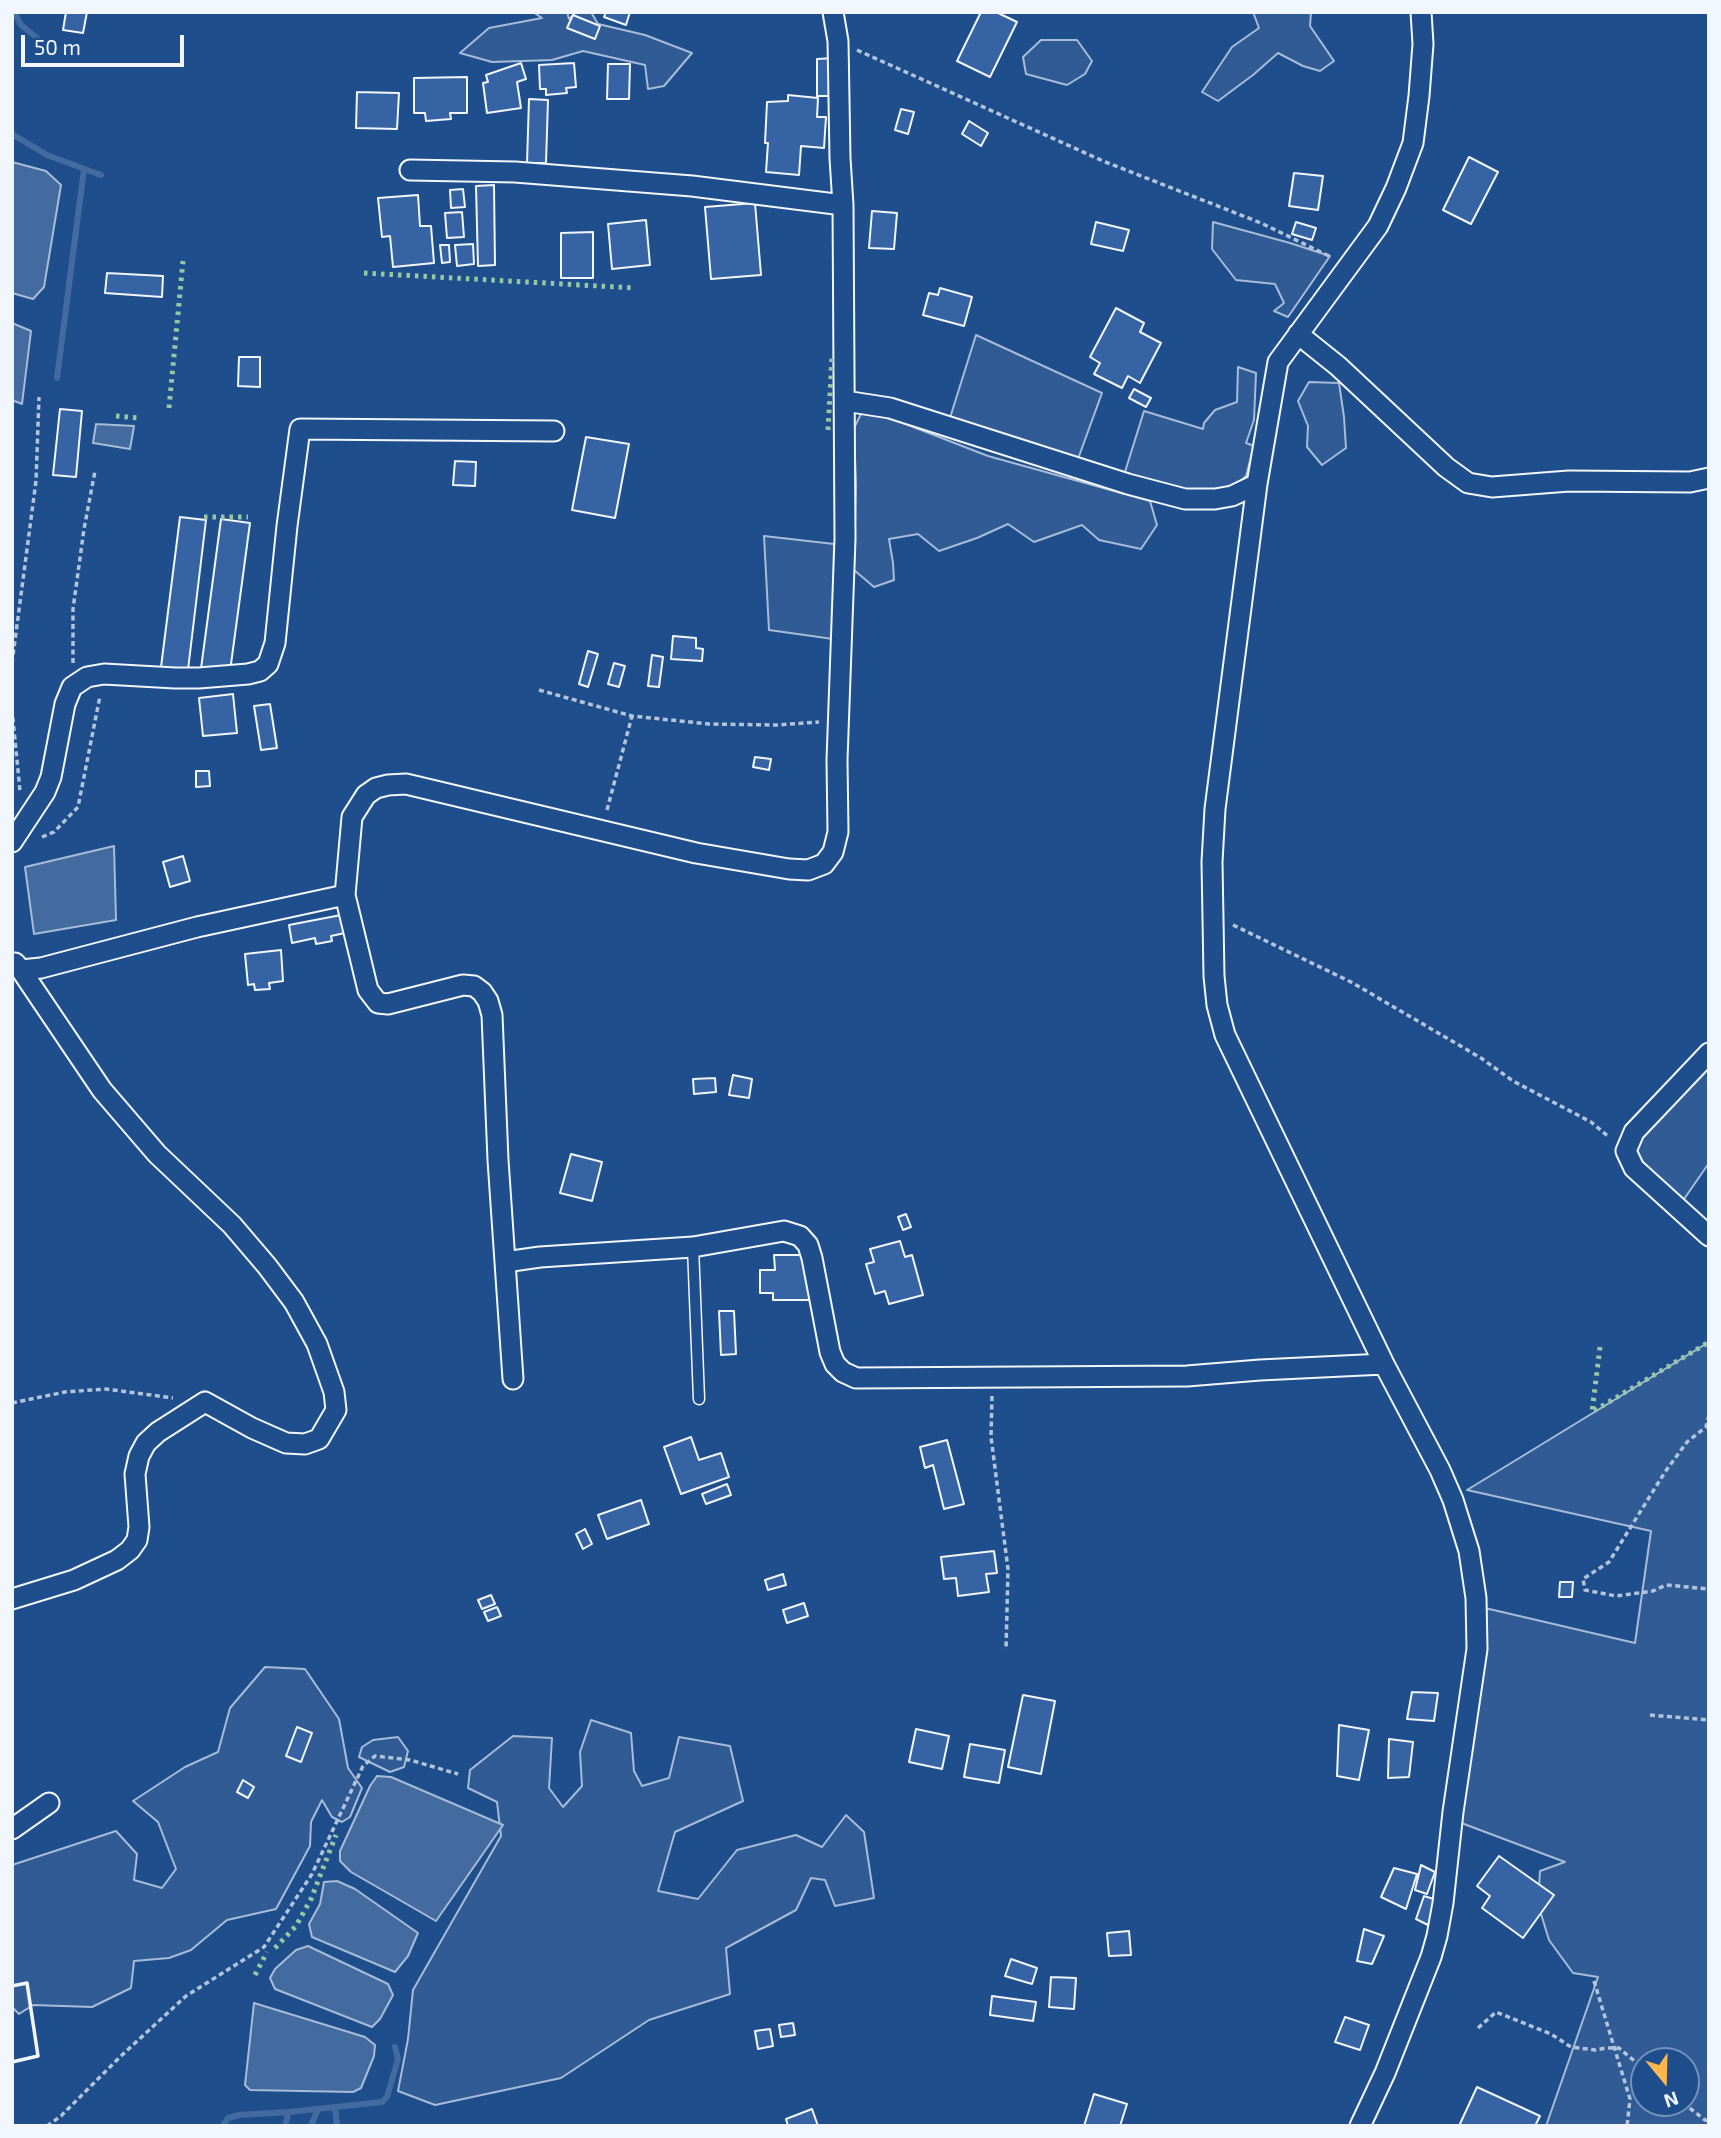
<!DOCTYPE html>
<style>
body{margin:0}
#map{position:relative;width:1721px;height:2138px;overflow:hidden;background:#1f4e8c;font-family:"Exo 2",sans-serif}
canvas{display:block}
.frame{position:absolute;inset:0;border:14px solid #f2f6ff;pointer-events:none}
.north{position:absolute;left:1630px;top:2047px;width:70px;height:70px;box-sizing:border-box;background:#1f4e8c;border:2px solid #7391ba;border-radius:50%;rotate:161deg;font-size:19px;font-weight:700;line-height:28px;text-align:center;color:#f2f6ff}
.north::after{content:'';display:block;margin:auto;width:24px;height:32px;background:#ffb74d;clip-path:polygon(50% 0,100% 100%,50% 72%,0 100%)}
.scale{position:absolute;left:21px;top:35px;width:163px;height:32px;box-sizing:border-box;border:4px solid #f2f6ff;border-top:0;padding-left:9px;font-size:21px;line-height:24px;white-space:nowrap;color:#f2f6ff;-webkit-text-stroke:5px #1f4e8c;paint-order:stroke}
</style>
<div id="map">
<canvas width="1721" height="2138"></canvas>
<div class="frame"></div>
<div class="north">N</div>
<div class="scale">50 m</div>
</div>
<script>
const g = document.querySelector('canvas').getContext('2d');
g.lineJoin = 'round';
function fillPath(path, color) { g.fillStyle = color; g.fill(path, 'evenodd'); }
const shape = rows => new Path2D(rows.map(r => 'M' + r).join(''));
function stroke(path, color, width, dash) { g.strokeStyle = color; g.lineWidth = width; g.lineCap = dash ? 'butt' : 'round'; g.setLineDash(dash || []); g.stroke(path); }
const built = shape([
 [533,12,567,12,569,19,576,12,591,12,598,24,645,35,692,53,664,86,648,89,645,65,583,51,552,60,492,62,460,53,489,28,542,18,533,12],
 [1253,12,1311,12,1310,26,1334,61,1320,71,1303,66,1278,53,1253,75,1218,101,1202,92,1232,47,1259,28,1253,12],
 [1041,40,1077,40,1092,61,1085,74,1067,85,1026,74,1023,57,1041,40],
 [1213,222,1290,243,1330,256,1288,317,1274,311,1284,303,1275,284,1236,280,1212,249,1213,222],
 [976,335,1102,393,1078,459,949,421,976,335],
 [1238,367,1256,373,1254,420,1246,443,1254,446,1246,476,1232,489,1197,493,1124,475,1144,411,1203,429,1204,423,1215,410,1237,402,1238,367],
 [1309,382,1339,383,1344,417,1346,448,1322,465,1307,447,1308,426,1298,401,1309,382],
 [862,412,885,416,988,456,1150,501,1157,525,1141,549,1099,540,1082,525,1034,542,1008,524,977,538,939,551,918,534,889,539,893,563,894,580,874,587,854,570,856,486,854,428,862,412],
 [764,536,834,544,833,639,769,630,764,536],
 [1709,1062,1709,1163,1682,1202,1640,1165,1632,1150,1638,1132,1709,1062],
 [1709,1342,1709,2126,1546,2126,1598,1977,1573,1973,1549,1940,1538,1904,1540,1871,1565,1862,1456,1821,1485,1608,1635,1643,1651,1531,1467,1490,1709,1342],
 [1644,2061,1686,2061,1686,2103,1644,2103,1644,2061],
 [265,1667,305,1669,339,1719,348,1768,362,1788,350,1817,342,1822,332,1817,322,1800,311,1822,310,1846,276,1909,227,1920,191,1950,169,1958,134,1961,131,1988,92,2007,33,2005,19,2014,12,2007,12,1865,116,1831,137,1854,134,1880,162,1888,176,1869,158,1822,133,1801,185,1767,218,1752,230,1708,265,1667],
 [591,1720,631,1733,634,1771,642,1786,669,1778,679,1737,730,1746,743,1801,675,1832,658,1891,698,1899,737,1850,796,1835,822,1847,846,1815,864,1832,874,1898,835,1906,825,1880,811,1878,796,1910,726,1948,730,1994,649,2020,561,2078,435,2105,398,2091,408,2039,413,1990,501,1836,497,1802,468,1788,470,1770,513,1736,552,1738,549,1788,563,1807,582,1786,580,1752,591,1720],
 [398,1737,408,1751,404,1767,390,1772,359,1757,362,1747,373,1740,398,1737]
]);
const water = shape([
 [12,162,46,171,61,185,44,287,33,299,12,293,12,162],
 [12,323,31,331,22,404,12,400,12,323],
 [96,424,134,426,130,449,93,443,96,424],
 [114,846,116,920,34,934,25,867,114,846],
 [377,1776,391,1777,503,1825,436,1921,351,1872,340,1861,340,1851,370,1786,377,1776],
 [337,1881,355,1889,418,1933,408,1956,395,1972,312,1937,309,1924,320,1904,324,1882,337,1881],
 [308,1946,388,1984,393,1995,380,2019,372,2027,275,1989,270,1978,275,1969,296,1950,308,1946],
 [254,2003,365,2037,375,2045,374,2056,361,2088,353,2092,250,2090,245,2085,254,2003]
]);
const stream = shape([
 [14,12,21,25,42,42],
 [12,134,47,155,101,175],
 [57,378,84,169],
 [335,2107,337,2126],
 [223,2126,228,2118,239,2115,289,2112,382,2102,387,2097,398,2059,395,2047],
 [285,2126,289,2112],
 [311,2126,318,2109]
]);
const building = shape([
 [66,12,87,12,83,33,63,30,66,12],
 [606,12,630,12,626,25,604,17,606,12],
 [981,12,996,12,1017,22,990,77,957,61,981,12],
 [573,15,600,26,595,39,567,28,573,15],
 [835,58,836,96,817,96,817,59,835,58],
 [521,63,526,79,517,82,521,108,487,113,483,83,488,82,486,75,521,63],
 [574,63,576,87,566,88,567,93,546,95,546,89,540,89,539,65,574,63],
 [608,64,630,64,629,99,607,99,608,64],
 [467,77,467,113,450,113,451,119,426,121,425,113,414,113,414,78,467,77],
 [357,92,399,93,397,129,356,128,357,92],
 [788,95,818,98,817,117,826,117,824,148,801,146,799,175,766,172,768,143,765,143,767,102,788,101,788,95],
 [529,99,548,100,546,163,527,163,529,99],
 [901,109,914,112,908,134,895,130,901,109],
 [969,121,988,133,981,146,962,134,969,121],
 [1469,157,1498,172,1471,224,1443,210,1469,157],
 [1294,173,1323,176,1318,210,1289,206,1294,173],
 [494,185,495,265,478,266,476,186,494,185],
 [463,189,465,207,451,208,450,190,463,189],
 [418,195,420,226,431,226,434,263,393,267,390,236,382,237,378,198,418,195],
 [755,203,761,275,711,279,705,207,755,203],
 [872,211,897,213,894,249,869,248,872,211],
 [462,212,464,237,447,238,445,213,462,212],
 [646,220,650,265,612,269,608,224,646,220],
 [1096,222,1129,230,1123,251,1091,244,1096,222],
 [1296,222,1316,228,1312,240,1292,234,1296,222],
 [593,232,593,278,561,278,561,233,593,232],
 [473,244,474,264,457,266,455,245,473,244],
 [440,245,449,245,450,262,442,263,440,245],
 [107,273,163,276,162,297,105,293,107,273],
 [940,288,972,297,964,326,923,315,929,293,938,295,940,288],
 [1116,308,1144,323,1140,332,1161,343,1140,383,1128,376,1122,388,1094,374,1100,363,1090,357,1116,308],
 [239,357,260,357,260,387,238,386,239,357],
 [1134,389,1151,398,1146,407,1129,398,1134,389],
 [60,409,82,411,76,477,53,475,60,409],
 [586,437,629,444,615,518,572,510,586,437],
 [455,461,476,462,475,486,453,485,455,461],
 [180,517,206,520,187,678,160,675,180,517],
 [221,519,250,523,229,679,200,676,221,519],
 [673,636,696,638,696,648,703,649,702,661,671,659,673,636],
 [588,651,598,654,588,687,579,684,588,651],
 [652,655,663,657,659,687,648,686,652,655],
 [614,663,625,666,619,687,608,684,614,663],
 [233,694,237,733,203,736,199,698,233,694],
 [270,704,277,748,261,750,254,706,270,704],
 [755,757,771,759,769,770,753,767,755,757],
 [196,771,209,771,210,786,196,787,196,771],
 [183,856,190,881,170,887,163,862,183,856],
 [341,915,345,933,331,936,332,941,316,944,315,938,292,943,289,925,341,915],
 [281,950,283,981,269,983,270,989,255,990,254,984,248,985,245,954,281,950],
 [733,1075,752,1079,749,1098,729,1095,733,1075],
 [715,1078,716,1092,694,1094,693,1079,715,1078],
 [571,1154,602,1162,592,1201,560,1193,571,1154],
 [906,1214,911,1227,903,1230,898,1217,906,1214],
 [900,1241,905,1257,912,1255,923,1295,889,1304,885,1291,875,1294,866,1264,874,1262,870,1249,900,1241],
 [774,1255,809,1255,809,1300,773,1300,773,1293,760,1293,760,1270,775,1270,774,1255],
 [719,1311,734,1311,736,1354,721,1355,719,1311],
 [691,1437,699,1460,721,1453,729,1477,681,1494,664,1447,691,1437],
 [947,1440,964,1504,944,1509,933,1465,925,1468,920,1447,947,1440],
 [727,1484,731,1495,706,1504,702,1494,727,1484],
 [641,1500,649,1524,607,1539,598,1515,641,1500],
 [585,1529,592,1544,583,1549,576,1534,585,1529],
 [994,1551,997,1573,986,1574,989,1592,958,1596,956,1578,944,1579,941,1557,994,1551],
 [783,1574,786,1585,768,1590,765,1580,783,1574],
 [1560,1582,1573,1582,1572,1597,1559,1597,1560,1582],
 [491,1595,495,1604,482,1609,478,1600,491,1595],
 [804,1603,808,1616,787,1623,783,1610,804,1603],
 [497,1607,501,1616,488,1621,484,1612,497,1607],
 [1412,1692,1438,1693,1434,1721,1407,1719,1412,1692],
 [1023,1695,1055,1701,1041,1774,1008,1767,1023,1695],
 [1339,1725,1369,1730,1359,1780,1337,1776,1339,1725],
 [297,1727,312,1733,301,1762,286,1756,297,1727],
 [916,1729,949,1736,942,1769,909,1762,916,1729],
 [1389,1739,1413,1742,1409,1777,1388,1778,1389,1739],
 [970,1744,1005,1750,999,1783,964,1777,970,1744],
 [243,1780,254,1787,248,1798,237,1792,243,1780],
 [1499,1856,1554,1895,1523,1938,1482,1908,1490,1896,1477,1886,1499,1856],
 [1421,1865,1435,1872,1427,1894,1415,1890,1421,1865],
 [1394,1868,1417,1874,1406,1909,1381,1897,1394,1868],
 [1424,1896,1437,1900,1428,1925,1416,1919,1424,1896],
 [1364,1929,1384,1936,1372,1964,1357,1961,1364,1929],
 [1129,1931,1131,1955,1109,1956,1107,1933,1129,1931],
 [1011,1959,1037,1968,1032,1984,1005,1976,1011,1959],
 [1051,1977,1076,1978,1074,2009,1049,2007,1051,1977],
 [992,1996,1036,2002,1033,2021,990,2015,992,1996],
 [1345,2017,1369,2025,1360,2050,1335,2042,1345,2017],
 [793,2023,795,2035,781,2037,779,2025,793,2023],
 [770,2029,773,2046,758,2049,755,2031,770,2029],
 [1477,2087,1540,2116,1535,2126,1459,2126,1477,2087],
 [1094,2094,1127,2104,1120,2126,1084,2126,1094,2094],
 [812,2109,818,2126,788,2126,786,2119,812,2109]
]);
const path = shape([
 [857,50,1103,161,1261,223,1331,257],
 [12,663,36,481,39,397],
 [73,663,73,609,84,529,95,471],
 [539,690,632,716,709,724,777,725,819,722],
 [12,709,20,791],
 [607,810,632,716],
 [42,837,54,832,78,807,100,696],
 [1233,925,1351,982,1481,1058,1513,1081,1591,1122,1609,1137],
 [992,1396,991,1437,1008,1569,1006,1650],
 [12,1403,65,1392,106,1389,173,1398],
 [1709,1415,1706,1427,1687,1442,1665,1472,1609,1562,1583,1579,1585,1590,1616,1596,1653,1591,1666,1585,1709,1589],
 [1650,1715,1709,1720],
 [1594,1981,1630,2099,1627,2126],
 [1478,2028,1496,2012,1551,2034,1571,2047,1595,2050,1606,2048,1619,2048,1644,2069],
 [1683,2103,1705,2120,1709,2121],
 [47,2126,61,2116,121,2056,186,1996,264,1947,312,1874,363,1766,375,1756,410,1760,458,1774]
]);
const service = shape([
 [693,1247,699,1399]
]);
const minor = shape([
 [833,12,838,41,840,158,843,205,845,539,837,760,838,832,833,852,824,864,808,870,789,869,696,853,406,784,388,785,376,788,366,795,352,817,345,895,368,990,378,1003,388,1004,463,985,474,986,482,992,488,1001,492,1015,498,1160,505,1262,540,1257,693,1247,784,1231,800,1236,808,1245,812,1258,830,1352,835,1364,843,1372,856,1378,1187,1376,1260,1370,1384,1364],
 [410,170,515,172,692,186,843,205],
 [1298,334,1338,366,1446,467,1468,483,1492,487,1569,481,1690,482,1709,478],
 [845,401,890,408,1128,484,1185,499,1215,499,1232,496,1257,484],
 [12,842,45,792,51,777,65,704,72,687,87,677,104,674,175,678,199,678,248,674,260,671,268,664,275,643,287,526,300,429,554,431],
 [15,963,21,970,41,968,197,927,345,895],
 [1709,1053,1634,1132,1626,1151,1634,1168,1709,1236],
 [505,1262,513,1379],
 [12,1599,74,1580,117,1560,130,1550,137,1540,139,1527,135,1474,139,1456,146,1443,158,1432,205,1402,252,1428,286,1443,305,1444,319,1439,336,1410,334,1392,317,1344,294,1302,267,1266,232,1225,157,1154,102,1090,21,970],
 [12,1829,49,1803],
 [1360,2126,1385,2073,1431,1957,1437,1936,1443,1903,1453,1812,1477,1649,1476,1598,1469,1551,1453,1500,1440,1470,1384,1364,1225,1035,1217,1005,1214,976,1212,862,1215,809,1257,484,1278,362,1378,226,1396,188,1413,143,1419,96,1423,44,1421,12]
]);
const hedge = shape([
 [364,273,635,288],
 [169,408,183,261],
 [116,416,140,418],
 [828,430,832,357],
 [204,517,248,517],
 [1600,1347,1592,1412,1709,1342],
 [275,1948,296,1926,311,1899,336,1835],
 [255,1975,267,1952]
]);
const wall = shape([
 [12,1986,27,1983,38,2056,12,2062]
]);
fillPath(built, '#305b95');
stroke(built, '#a8bbd7', 2);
fillPath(water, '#446ba0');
stroke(water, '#a8bbd7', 2);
stroke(stream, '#446ba0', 6);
fillPath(building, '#3563a3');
stroke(building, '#f2f6ff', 2);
stroke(service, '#f2f6ff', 13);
stroke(minor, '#f2f6ff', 23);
stroke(path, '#b3c4dc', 3.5, [5, 3.5]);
stroke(service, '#1f4e8c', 10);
stroke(minor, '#1f4e8c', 19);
stroke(hedge, '#97c8a6', 5, [3.5, 5]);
stroke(wall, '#f2f6ff', 3.5);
</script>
